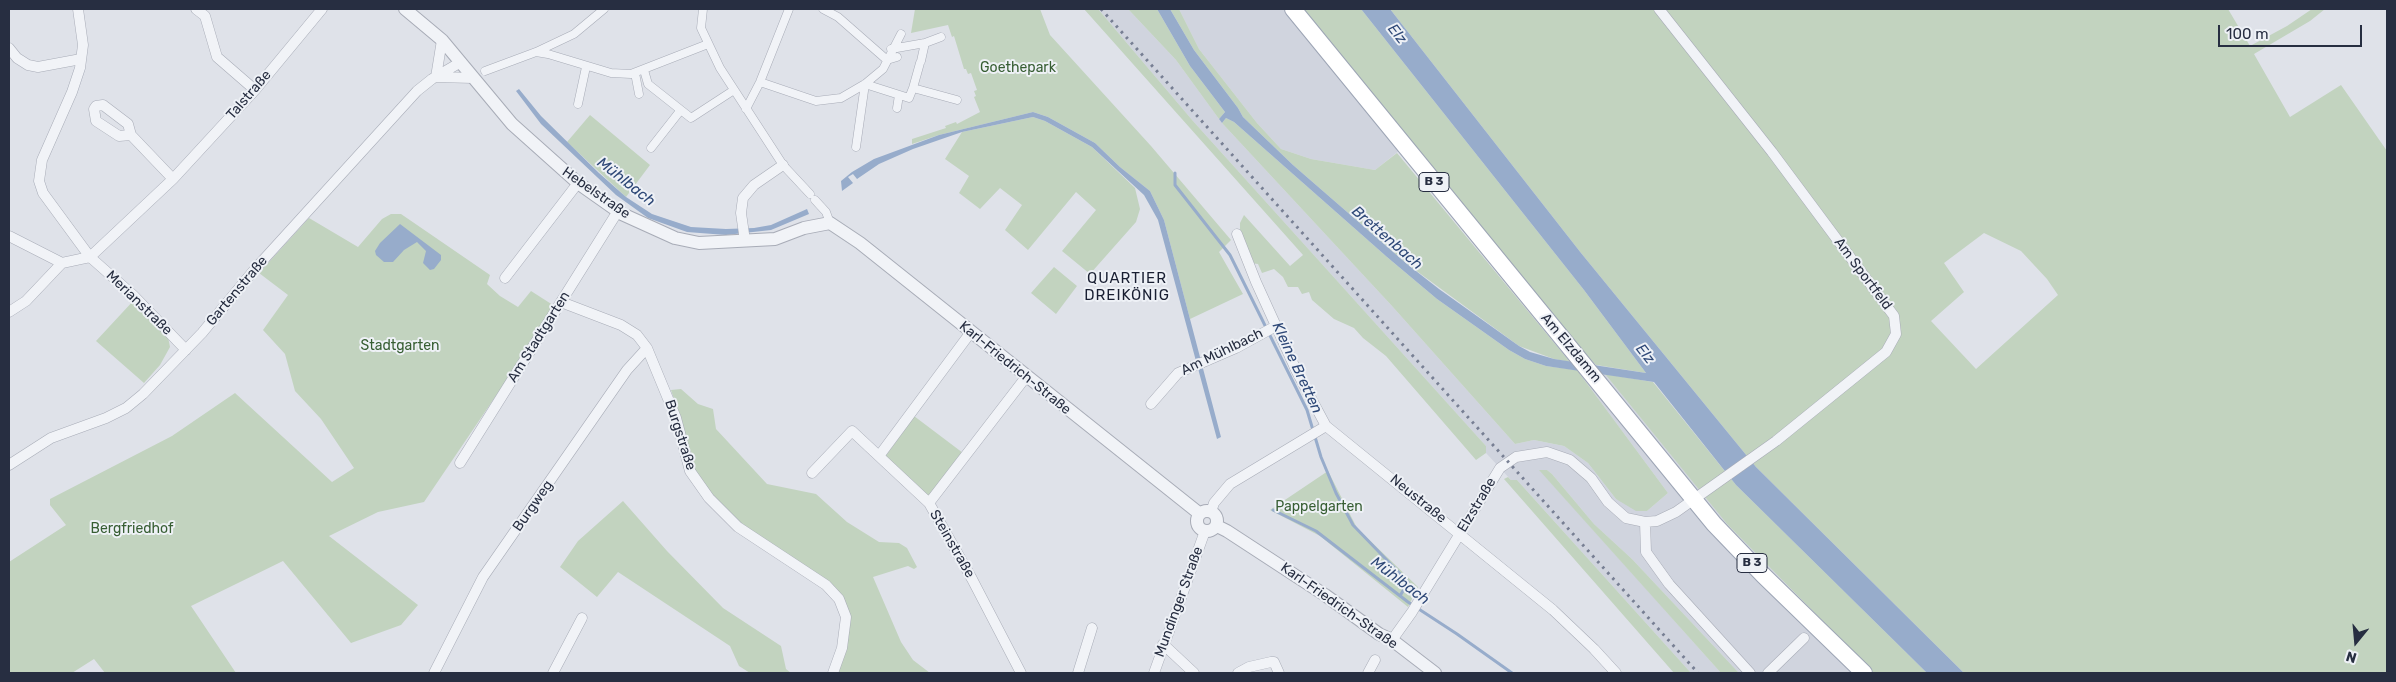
<!DOCTYPE html>
<meta charset="utf-8">
<style>
body{margin:0}
#map{position:relative;width:2396px;height:682px;overflow:hidden;background:#dfe2e9;font-family:Rubik,sans-serif}
canvas{display:block}
.frame{position:absolute;inset:0;border:10px solid #272e41;pointer-events:none}
.north{position:absolute;left:2331px;top:617px;width:50px;height:50px;-webkit-text-stroke:4px #eef1f6;paint-order:stroke;rotate:197deg;font-size:14px;font-weight:700;line-height:20px;text-align:center;color:#272e41}
.north::after{content:'';display:block;margin:auto;width:18px;height:22px;background:#272e41;clip-path:polygon(50% 0,100% 100%,50% 72%,0 100%)}
.scale{position:absolute;left:2218px;top:25px;width:144px;height:22px;box-sizing:border-box;border:2px solid #272e41;border-top:0;padding-left:6px;font-size:15px;line-height:18px;white-space:nowrap;color:#272e41;-webkit-text-stroke:4px #eef1f6;paint-order:stroke}
</style>
<div id="map">
<canvas width="2396" height="682"></canvas>
<div class="frame"></div>
<div class="north">N</div>
<div class="scale">100 m</div>
</div>
<script>
const g = document.querySelector('canvas').getContext('2d');
g.lineJoin = 'round';
function fillPath(path, color) { g.fillStyle = color; g.fill(path, 'evenodd'); }
const shape = rows => new Path2D(rows.map(r => 'M' + r).join(''));
function stroke(path, color, width, dash) { g.strokeStyle = color; g.lineWidth = width; g.lineCap = dash ? 'butt' : 'round'; g.setLineDash(dash || []); g.stroke(path); }
function drawText(font, color, halo, rows, align = 'center') {
  g.font = font + ' Rubik,sans-serif'; g.lineWidth = 4; g.setLineDash([]); g.textBaseline = 'middle'; g.strokeStyle = halo; g.fillStyle = color; for (const [text, x, y, turn = 0] of rows) {
    g.save(); g.translate(x, y); g.rotate((+turn || 0) * Math.PI / 180); g.textAlign = isNaN(turn) ? turn : align; if (halo) g.strokeText(text, 0, 0); g.fillText(text, 0, 0); g.restore();
  }
}
const built = shape([
 [1098,9,1128,9,1176,60,1222,123,1392,306,1515,444,1534,440,1564,446,1588,463,1616,499,1647,511,1668,493,1577,370,1605,374,1727,524,1874,673,1739,673,1632,559,1594,524,1552,474,1547,470,1540,470,1721,673,1691,673,1517,480,1511,480,1486,453,1486,446,1193,121],
 [1179,9,1300,9,1409,143,1375,170,1311,159,1281,149,1257,123,1199,49]
]);
const green = shape([
 [915,9,1040,9,1050,35,1151,146,1231,240,1219,252,1243,294,1190,319,1164,220,1150,191,1120,167,1095,143,1048,117,1033,112,939,135,912,144,912,139,946,128,945,126,956,122,957,124,980,112,974,97,976,96,974,91,977,90,971,73,968,74,966,69,964,69,954,36,952,37,948,25,911,33],
 [1084,9,1098,9,1193,121,1486,446,1486,453,1476,460,1386,356,1363,338,1354,328,1334,319,1312,300,1309,292,1302,294,1298,287,1288,287,1283,277,1274,269,1262,273,1258,264,1251,263,1240,232,1240,223,1244,215,1290,266,1303,255],
 [1128,9,1157,9,1190,66,1225,112,1219,119,1176,60],
 [1170,9,1179,9,1199,49,1257,123,1281,149,1311,159,1375,170,1397,153,1570,362,1554,359,1519,346,1407,264,1293,165,1243,117,1238,108,1194,50],
 [1300,9,1361,9,1584,290,1646,373,1596,365,1567,334],
 [1390,9,2228,9,2250,46,2287,26,2312,9,2325,9,2310,21,2254,54,2290,117,2341,85,2387,151,2387,673,1964,673,1756,467,1581,253],
 [1984,233,2021,251,2047,279,2058,295,1976,369,1931,321,1964,292,1944,263],
 [590,115,650,165,626,197,567,142],
 [1033,117,1045,121,1092,147,1135,188,1140,209,1136,222,1090,274,1062,251,1096,210,1076,192,1028,250,1005,230,1022,205,1000,188,980,209,959,193,969,176,945,159,962,132],
 [1226,118,1234,122,1387,257,1437,299,1509,350,1525,359,1546,366,1577,370,1668,493,1647,511,1636,511,1616,499,1588,463,1564,446,1534,440,1515,444,1392,306,1222,123],
 [391,214,401,214,490,275,487,284,500,296,518,307,531,291,556,307,424,502,378,512,329,536,418,605,401,625,351,643,283,561,191,606,236,673,105,673,94,659,72,673,9,673,9,562,66,525,50,505,50,499,172,436,235,393,332,482,354,468,321,419,295,391,285,354,263,330,288,295,259,273,309,218,358,247,382,219],
 [1054,267,1077,286,1056,314,1031,293],
 [134,300,168,337,170,347,160,365,144,383,96,341],
 [1605,374,1653,382,1736,485,1927,673,1874,673,1727,524],
 [681,389,698,404,713,409,716,429,767,484,816,494,847,522,879,542,899,543,907,548,917,567,914,569,908,566,873,577,901,642,913,660,930,673,838,673,847,647,850,624,849,613,840,595,761,538,729,514,711,495,693,468,684,429,671,390],
 [914,416,963,453,928,498,885,457],
 [1539,470,1547,470,1552,474,1594,524,1632,559,1739,673,1721,673],
 [1328,471,1357,528,1418,587,1408,607,1320,536,1270,510],
 [1508,477,1511,480,1517,480,1691,673,1674,673,1504,479],
 [623,501,667,551,723,608,781,646,786,669,791,673,750,673,739,666,730,646,618,572,597,597,560,567,578,541]
]);
const water = shape([
 [1157,9,1170,9,1194,50,1238,108,1243,117,1293,165,1407,264,1439,289,1519,346,1530,352,1554,359,1646,373,1584,290,1361,9,1390,9,1581,253,1756,467,1964,673,1927,673,1736,485,1654,382,1546,366,1525,359,1509,350,1437,299,1387,257,1234,122,1226,118,1222,123,1219,119,1225,112,1190,66],
 [519,89,541,116,599,173,626,197,652,214,691,227,726,229,754,228,771,225,807,209,809,214,771,230,726,235,687,232,648,218,616,195,541,124,516,91],
 [1033,112,1048,117,1095,143,1120,167,1150,191,1164,220,1221,437,1217,439,1158,220,1144,195,1092,147,1045,121,1033,117,962,132,913,149,879,164,857,179,853,174,848,177,853,183,842,191,841,181,852,172,874,159,939,135],
 [400,224,441,255,441,260,434,269,430,270,423,263,426,251,417,242,404,250,393,262,384,262,376,255,375,251,380,243]
]);
const stream = shape([
 [1175,173,1175,185,1230,255,1307,410,1321,457,1336,493,1353,525,1408,582,1400,596],
 [1273,510,1316,531,1408,602,1457,634,1512,673]
]);
const pedestrian = shape([
 [703,9,701,28,720,68,783,165,810,194],
 [823,9,838,17,887,60],
 [891,49,925,43,941,37],
 [536,52,548,54,611,73,631,74,708,44],
 [887,60,897,57],
 [921,61,925,43],
 [920,63,913,88,957,100],
 [644,70,648,84,691,118,734,90],
 [485,71,536,52,574,34,604,9],
 [635,73,639,94],
 [760,82,816,101,841,98,865,84,883,69,901,34],
 [865,84,909,98,913,88],
 [578,104,586,67],
 [897,108,899,95],
 [746,109,760,82,789,9],
 [856,147,865,84],
 [651,148,680,111],
 [815,200,826,212,830,223]
]);
const minor = shape([
 [78,9,83,45,80,68,72,92,42,160,39,181,43,193,90,257,133,295,186,350],
 [196,9,205,16,217,57,255,90],
 [9,48,17,58,28,65,38,67,81,59],
 [436,77,442,40],
 [436,77,473,78],
 [131,135,119,136,96,121,94,109,96,106,103,105,128,124,131,135,173,179],
 [1237,234,1256,282,1297,372,1326,426,1553,610,1594,649,1616,673],
 [9,236,62,263,90,257],
 [745,241,741,213,743,198,754,185,783,165],
 [90,257,173,179,255,90,322,9],
 [505,278,578,183],
 [561,302,621,325,637,335,647,348,676,418,690,471,709,498,738,527,826,585,839,599,846,617,842,648,833,673],
 [9,312,26,301,62,263],
 [1151,404,1178,373,1236,348,1276,326],
 [879,456,971,332],
 [460,463,618,211],
 [9,465,51,438,106,418,126,408,143,394,202,333,255,269,417,91,432,79,461,62],
 [812,473,852,431,929,503],
 [1211,512,1214,503,1230,484,1326,426],
 [1645,522,1646,552,1669,584,1750,673],
 [1392,640,1412,612,1500,468,1516,457,1547,452,1570,460,1591,478,1608,502,1626,518,1645,522,1657,521,1676,512,1776,441,1886,352,1896,334,1894,316,1772,152,1659,9],
 [1163,644,1194,673],
 [434,673,483,577,627,370,647,348],
 [553,673,582,618],
 [1021,673,972,579,929,503,1026,377],
 [1078,673,1092,628],
 [1154,673,1205,531],
 [1238,673,1249,667,1271,662,1274,662,1279,673],
 [1368,673,1375,660],
 [1768,673,1804,638]
]);
const tertiary = shape([
 [405,9,442,40,512,124,578,183,622,214,675,238,699,243,775,239,804,228,830,223,860,243,1200,514],
 '1197 521a10 10 0 1 1 20 0a10 10 0 1 1-20 0Z',
 [1217,526,1227,531,1325,595,1379,634,1392,640,1435,673]
]);
const primary = shape([
 [1293,9,1714,524,1763,575,1864,673]
]);
const rail = shape([
 [1101,9,1698,673]
]);
const shields = [
 [1434,182,30],
 [1752,563,30]
];
const shieldNames = [
 ["B 3",1434,182],
 ["B 3",1752,563]
];
const parkNames = [
 ["Goethepark",1018,68],
 ["Stadtgarten",400,346],
 ["Pappelgarten",1319,507],
 ["Bergfriedhof",132,529]
];
const streetNames = [
 ["Talstraße",249,95,-49],
 ["Hebelstraße",596,193,35],
 ["Am Sportfeld",1863,274,53],
 ["Gartenstraße",237,291,-50],
 ["Merianstraße",139,303,44],
 ["Am Stadtgarten",539,337,-58],
 ["Am Elzdamm",1571,348,50],
 ["Am Mühlbach",1222,352,-26],
 ["Karl-Friedrich-Straße",1015,368,39],
 ["Burgstraße",680,435,72],
 ["Neustraße",1418,499,39],
 ["Elzstraße",1477,505,-59],
 ["Burgweg",533,506,-55],
 ["Steinstraße",952,544,60],
 ["Mundinger Straße",1179,602,-70],
 ["Karl-Friedrich-Straße",1339,606,35]
];
const waterNames = [
 ["Elz",1397,34,52],
 ["Mühlbach",626,182,38],
 ["Brettenbach",1387,238,41],
 ["Elz",1645,354,52],
 ["Kleine Bretten",1297,368,65],
 ["Mühlbach",1400,581,37]
];
const neighbourhoodNames = [
 ["QUARTIER",1127,279],
 ["DREIKÖNIG",1127,296]
];
fillPath(built, '#d0d4de');
fillPath(green, '#c2d3bf');
fillPath(water, '#97accb');
stroke(stream, '#97accb', 3);
stroke(pedestrian, '#a8acb7', 9);
stroke(minor, '#a8acb7', 11);
stroke(tertiary, '#a8acb7', 14);
stroke(primary, '#9da5b5', 18);
stroke(pedestrian, '#f1f3f7', 8);
stroke(minor, '#f1f3f7', 10);
stroke(tertiary, '#f1f3f7', 12);
stroke(primary, '#fff', 16);
stroke(rail, '#777f93', 3, [2.5, 5]);
for (const [x, y, w] of shields) { const box = new Path2D(); box.roundRect(x - w / 2, y - 9.5, w, 19, 4); g.fillStyle = '#eef1f6'; g.fill(box); stroke(box, '#272e41', 1); }
drawText('bold 12px', '#272e41', null, shieldNames);
drawText('14px', '#375e33', '#eef1f6', parkNames);
drawText('14px', '#272e41', '#eef1f6', streetNames);
drawText('italic 15px', '#2e4877', '#eef1f6', waterNames);
g.letterSpacing = '1px';
drawText('15px', '#191f32', '#eef1f6', neighbourhoodNames);
g.letterSpacing = '0px';
</script>
